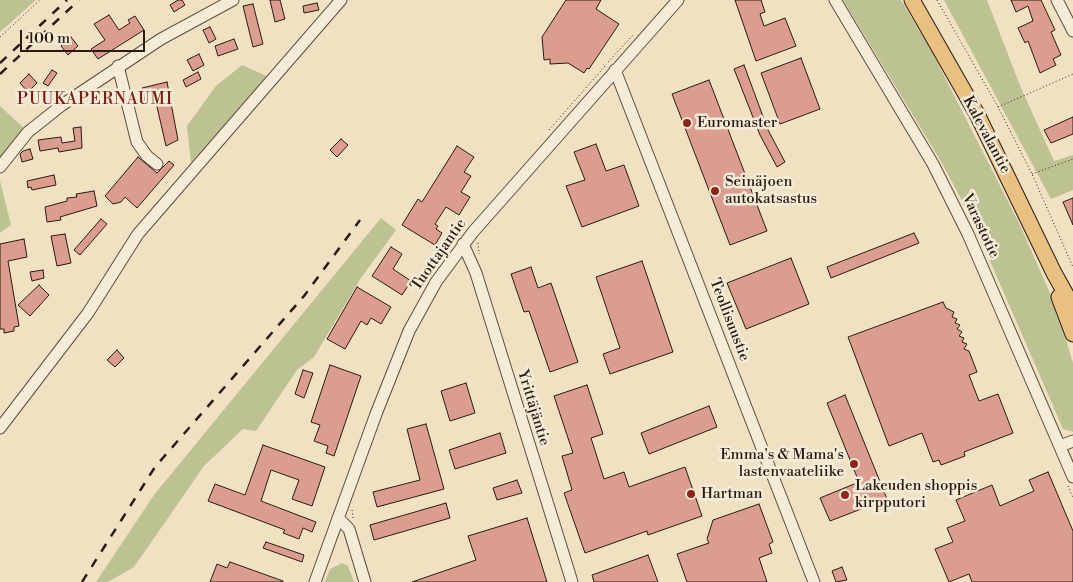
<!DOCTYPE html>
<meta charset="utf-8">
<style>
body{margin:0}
#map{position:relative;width:1073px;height:582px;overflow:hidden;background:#f0e1c3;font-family:"Libre Bodoni",serif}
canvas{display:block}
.scale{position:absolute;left:20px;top:30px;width:125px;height:22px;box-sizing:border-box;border:2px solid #2c1a11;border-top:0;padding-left:6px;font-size:15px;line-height:18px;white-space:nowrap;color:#2c1a11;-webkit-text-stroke:4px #f5ecd8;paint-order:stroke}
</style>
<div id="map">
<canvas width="1073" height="582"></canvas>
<div class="scale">100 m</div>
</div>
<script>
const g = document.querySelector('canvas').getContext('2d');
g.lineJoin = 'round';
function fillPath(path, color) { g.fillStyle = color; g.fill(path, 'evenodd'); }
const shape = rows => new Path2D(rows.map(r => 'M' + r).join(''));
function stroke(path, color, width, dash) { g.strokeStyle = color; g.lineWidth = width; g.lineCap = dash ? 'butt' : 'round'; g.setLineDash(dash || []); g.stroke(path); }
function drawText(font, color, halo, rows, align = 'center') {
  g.font = font + ' "Libre Bodoni",serif'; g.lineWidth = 5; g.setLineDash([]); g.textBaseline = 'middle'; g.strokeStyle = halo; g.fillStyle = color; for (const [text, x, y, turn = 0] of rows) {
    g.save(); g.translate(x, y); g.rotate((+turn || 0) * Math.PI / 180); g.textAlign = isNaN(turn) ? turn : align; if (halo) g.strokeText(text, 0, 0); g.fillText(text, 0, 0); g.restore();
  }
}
const green = shape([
 [0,0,36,0,0,32],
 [843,0,901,0,932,52,1020,225,1057,309,1073,363,1073,432,1063,429,974,224,942,163],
 [944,0,987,0,1021,88,1054,161,1073,155,1073,190,1051,199],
 [242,65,269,77,191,163,187,126,216,86],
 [0,106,25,129,0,158],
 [0,181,11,225,0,233],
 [381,218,396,230,361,278,314,357,297,370,256,431,243,429,204,466,134,567,108,582,96,582,154,495],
 [342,563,348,566,354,582,325,582,330,569]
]);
const building = shape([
 [178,0,182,0,185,5,174,12,170,5,178,0],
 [270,0,280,0,285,19,275,22,270,0],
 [566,0,601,0,596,9,619,24,589,69,587,68,584,73,568,63,550,64,550,59,544,60,542,37,566,0],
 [735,0,761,0,765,12,760,14,764,26,785,18,796,46,756,61,735,0],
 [1011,0,1041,0,1055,30,1051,32,1061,55,1053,59,1056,65,1040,73,1028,41,1025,43,1018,28,1033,21,1028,6,1016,12,1011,0],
 [317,3,319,10,304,13,303,6,317,3],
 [253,4,263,44,253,47,243,6,253,4],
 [109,15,119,30,130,23,128,20,135,16,144,30,98,59,91,49,105,40,94,24,109,15],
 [210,27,216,39,209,43,203,30,210,27],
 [71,37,78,46,68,55,61,46,71,37],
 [234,39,238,49,218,56,215,46,234,39],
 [199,54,204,65,193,71,187,60,199,54],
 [801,58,820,109,780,124,761,73,801,58],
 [744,65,768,130,785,162,777,167,760,135,734,69,744,65],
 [52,70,57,73,48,86,43,83,52,70],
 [198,72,201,79,186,87,183,80,198,72],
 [29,74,37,83,28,92,20,83,29,74],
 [709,80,767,231,730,245,672,94,709,80],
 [167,82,178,140,166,146,155,98,145,101,142,88,167,82],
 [1073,117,1073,134,1051,143,1044,130,1073,117],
 [81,127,82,148,59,152,58,148,40,151,38,140,61,137,62,143,75,141,73,128,81,127],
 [341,139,348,145,337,157,330,150,341,139],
 [596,144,606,171,624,165,639,206,582,227,566,186,585,180,574,152,596,144],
 [457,146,474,157,464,172,471,176,461,192,470,197,459,215,446,207,435,224,438,226,436,229,442,233,435,245,402,225,418,199,422,202,457,146],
 [30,149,33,159,22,162,20,154,23,151,30,149],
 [138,157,157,173,169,161,174,165,137,208,125,197,121,202,113,204,105,196,138,157],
 [54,175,56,185,32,190,31,187,28,188,27,181,54,175],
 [94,191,97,206,60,217,61,220,47,222,45,207,67,201,67,198,77,197,76,194,94,191],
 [1073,198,1073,225,1063,202,1073,198],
 [101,219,107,224,80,255,74,250,101,219],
 [914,233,919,243,831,278,827,267,914,233],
 [65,234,71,263,57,266,51,236,65,234],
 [24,239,27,257,8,261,19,326,14,327,14,331,4,333,4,329,0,329,0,244,24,239],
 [391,247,402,254,393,269,411,281,402,295,372,276,391,247],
 [791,258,809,304,746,329,727,283,791,258],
 [642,261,673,352,610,374,603,354,620,348,596,277,642,261],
 [531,267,538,288,551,283,578,362,550,372,529,311,524,312,511,274,531,267],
 [43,270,44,278,32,281,30,272,43,270],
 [39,285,49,295,30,316,18,305,39,285],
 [357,287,391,307,381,324,371,318,367,325,361,321,345,349,327,339,357,287],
 [943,302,946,308,954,312,952,317,957,319,955,323,960,325,957,329,962,332,959,336,964,338,962,342,967,344,964,349,969,351,977,372,969,375,979,401,998,394,1013,433,964,452,965,456,941,465,939,460,933,462,922,433,889,446,848,337,943,302],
 [117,350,124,358,115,367,107,360,117,350],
 [330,365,361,376,334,456,326,453,328,446,314,441,320,425,311,422,330,365],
 [303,370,313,373,304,398,295,394,303,370],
 [466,383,475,413,450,421,441,391,466,383],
 [587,385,603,434,591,438,604,479,624,472,629,487,685,467,702,516,648,535,647,531,585,553,564,493,572,490,562,456,573,453,554,396,587,385],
 [845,395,887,499,830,521,820,498,859,482,827,403,845,395],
 [709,406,717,427,649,454,641,433,709,406],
 [426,424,444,489,377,507,373,492,420,480,407,429,426,424],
 [500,433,506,453,455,469,449,450,500,433],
 [263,445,325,467,312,506,292,499,299,480,271,470,261,501,316,522,312,532,303,528,299,539,283,533,285,530,208,501,215,484,245,495,263,445],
 [1048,472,1073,531,1073,582,972,582,969,574,949,582,935,549,953,542,947,528,965,521,956,500,992,485,1000,506,1034,491,1029,480,1048,472],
 [517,480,522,493,497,500,493,488,517,480],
 [446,503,450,518,374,540,370,525,446,503],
 [759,504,773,542,769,544,772,553,759,558,767,582,687,582,677,554,709,543,707,539,713,520,759,504],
 [527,518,547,582,412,582,476,560,468,536,527,518],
 [266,542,304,555,302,562,263,548,266,542],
 [648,555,658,582,594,582,592,575,648,555],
 [230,562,283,581,283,582,210,582,217,564,227,568,230,562],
 [842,567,847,580,836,582,832,571,842,567]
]);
const path = shape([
 [937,0,998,107,1032,174,1073,267],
 [0,37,40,0],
 [608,62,634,34],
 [998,107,1073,74],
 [549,130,606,65],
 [1032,174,1073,159],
 [478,243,479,254],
 [447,250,452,243],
 [1068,486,1073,498],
 [352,510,353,519]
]);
const minor = shape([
 [835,0,933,164,968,234,1073,477],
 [1057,0,1073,31],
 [118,66,137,142,147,156,157,164],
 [615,70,814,582],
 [0,167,28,132,62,105,161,39,233,0],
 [463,244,476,273,572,582],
 [0,428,88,313,138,234,341,0],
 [1060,446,1073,441],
 [338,518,349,529,365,582],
 [315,582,376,414,409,331,436,282,473,232,678,0]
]);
const major = shape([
 [912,0,977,114,1054,273,1073,307],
 [1059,297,1073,334]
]);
const rail = shape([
 [0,63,67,0],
 [0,74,79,0],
 [82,582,155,467,304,296,360,220]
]);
const markers = [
 [687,123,5,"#8f2418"],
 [715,191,5,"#8f2418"],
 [854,464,5,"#8f2418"],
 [691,494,5,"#8f2418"],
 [845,495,5,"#8f2418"]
];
const poiNames = [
 ["Euromaster",697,123],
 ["Seinäjoen",725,182],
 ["autokatsastus",725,199],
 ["Emma's & Mama's",844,455,"right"],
 ["lastenvaateliike",844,472,"right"],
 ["Lakeuden shoppis",855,486],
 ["kirpputori",855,503],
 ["Hartman",701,494]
];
const streetNames = [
 ["Kalevalantie",986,135,62],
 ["Varastotie",980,226,65],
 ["Tuottajantie",439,255,-55],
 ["Teollisuustie",729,320,69],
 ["Yrittäjäntie",533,408,73]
];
const neighbourhoodNames = [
 ["PUUKAPERNAUMI",95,100]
];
fillPath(green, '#bdc292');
fillPath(building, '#dc9d91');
stroke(building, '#2c1a11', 1);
stroke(minor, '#5d4c3e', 13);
stroke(major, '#2c1a11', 17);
stroke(path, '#2c1a11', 1, [1, 2.5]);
stroke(minor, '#f5ecd8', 11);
stroke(major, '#e8c082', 15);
stroke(rail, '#2c1a11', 2.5, [9, 9]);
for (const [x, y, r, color] of markers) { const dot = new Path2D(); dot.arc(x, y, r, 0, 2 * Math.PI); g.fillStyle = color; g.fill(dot); stroke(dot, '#f5ecd8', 2); }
drawText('15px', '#2c1a11', '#f5ecd8', poiNames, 'left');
drawText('15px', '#2c1a11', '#f5ecd8', streetNames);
g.letterSpacing = '1px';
drawText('16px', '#7a1f14', '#f5ecd8', neighbourhoodNames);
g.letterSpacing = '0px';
</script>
